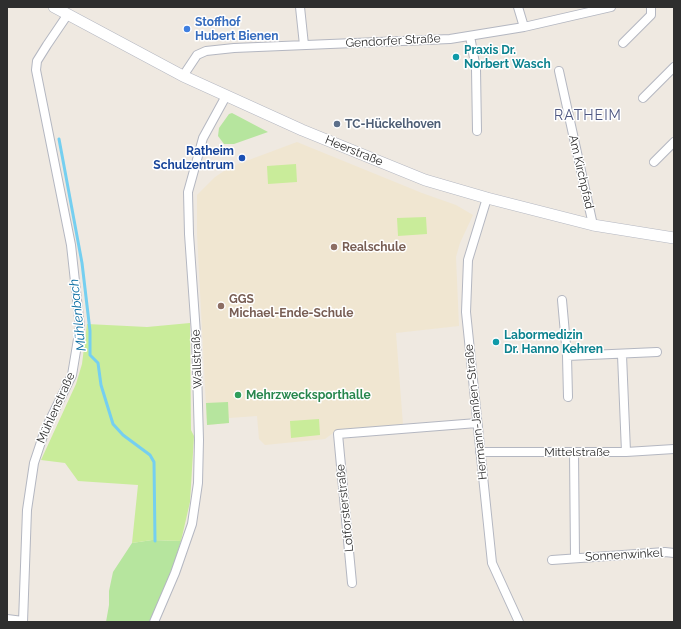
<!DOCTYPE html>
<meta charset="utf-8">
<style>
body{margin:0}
#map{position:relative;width:681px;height:629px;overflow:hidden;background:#efe9e1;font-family:Raleway,sans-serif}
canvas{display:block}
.frame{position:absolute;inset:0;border:8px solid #2e2e2e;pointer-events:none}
</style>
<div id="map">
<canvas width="681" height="629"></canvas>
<div class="frame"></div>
</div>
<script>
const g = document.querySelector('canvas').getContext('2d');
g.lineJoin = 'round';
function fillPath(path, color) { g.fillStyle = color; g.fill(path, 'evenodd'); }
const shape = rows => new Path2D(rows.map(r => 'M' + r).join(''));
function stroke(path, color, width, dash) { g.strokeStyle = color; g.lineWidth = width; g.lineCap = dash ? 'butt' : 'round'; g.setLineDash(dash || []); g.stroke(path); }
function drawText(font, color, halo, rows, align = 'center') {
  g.font = font + ' Raleway,sans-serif'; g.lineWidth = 3; g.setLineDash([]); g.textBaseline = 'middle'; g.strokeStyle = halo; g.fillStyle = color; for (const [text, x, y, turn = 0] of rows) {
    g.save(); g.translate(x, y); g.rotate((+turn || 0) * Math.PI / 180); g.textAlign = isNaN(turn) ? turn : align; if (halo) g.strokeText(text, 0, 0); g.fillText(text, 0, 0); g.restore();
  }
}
const education = shape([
 [297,142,422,193,456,205,473,215,460,243,456,257,459,326,396,333,403,425,333,433,325,439,265,445,259,439,257,416,229,418,229,423,207,425,197,234,197,195,215,177,230,167]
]);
const green = shape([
 [232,113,268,132,234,144,224,144,218,136,219,128,229,114],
 [228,402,229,423,207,425,206,403],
 [152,540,181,541,169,579,149,622,106,622,109,605,109,591,113,572,132,543]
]);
const pitch = shape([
 [296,164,297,182,268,184,267,166],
 [426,217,427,234,398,236,397,218],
 [190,323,191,430,194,436,190,502,181,541,152,540,132,543,138,485,78,481,65,463,41,460,76,384,82,364,87,324,147,327],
 [319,419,320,435,291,438,290,421]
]);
const stream = shape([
 [59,139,82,263,90,331,90,355,98,363,101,385,113,424,123,435,150,455,154,462,155,541]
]);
const minor = shape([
 [300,7,304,45],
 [518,7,524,27],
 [470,36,476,69,477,131],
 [623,43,651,15,651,7],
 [559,71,593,225],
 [183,76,197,55,206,51,234,48,450,39,524,27,611,7],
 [643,98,674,67],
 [654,162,674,142],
 [487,198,468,260,466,312,492,563,519,622],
 [562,300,567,356,568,397],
 [622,355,626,452],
 [567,356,657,352],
 [480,452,626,452,674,449],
 [574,452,575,557],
 [552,560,665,552,674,553],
 [352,583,338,434,477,423],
 [7,619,23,621],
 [23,622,27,510,34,463,45,430,72,375,80,327,71,245,36,70,37,61,47,45,68,14],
 [154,622,175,573,192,524,198,483,199,440,196,334,189,234,188,192,203,138,226,96]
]);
const secondary = shape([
 [54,7,183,76,302,130,425,180,487,198,593,225,674,238]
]);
const markers = [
 [187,29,4,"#3f7fe0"],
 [456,57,4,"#0f9aa8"],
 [337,124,4,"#5c6f8a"],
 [242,158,4,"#1a4fb4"],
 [334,247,4,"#8d6e63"],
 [221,306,4,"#8d6e63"],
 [496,342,4,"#0f9aa8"],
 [238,395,4,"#2e9e5b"]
];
const shopNames = [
 ["Stoffhof",195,22],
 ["Hubert Bienen",195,36]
];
const streetNames = [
 ["Gendorfer Straße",393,41,-3],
 ["Heerstraße",354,151,22],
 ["Am Kirchpfad",581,172,77],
 ["Wallstraße",197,359,-92],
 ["Mühlenstraße",56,408,-66],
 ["Hermann-Janßen-Straße",476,412,-96],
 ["Mittelstraße",577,452],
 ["Lotforsterstraße",345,508,-96],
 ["Sonnenwinkel",624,555,-3]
];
const cultureNames = [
 ["Praxis Dr.",464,50],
 ["Norbert Wasch",464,64],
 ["Labormedizin",504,335],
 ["Dr. Hanno Kehren",504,349]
];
const serviceNames = [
 ["TC-Hückelhoven",345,124]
];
const transitNames = [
 ["Ratheim",234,151],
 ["Schulzentrum",234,165]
];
const educationNames = [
 ["Realschule",342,247],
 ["GGS",229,299],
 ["Michael-Ende-Schule",229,313]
];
const leisureNames = [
 ["Mehrzwecksporthalle",246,395]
];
const waterNames = [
 ["Mühlenbach",78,315,-96]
];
const quarterNames = [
 ["RATHEIM",588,116]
];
fillPath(education, '#f0e6d1');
fillPath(green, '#b6e59e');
fillPath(pitch, '#c9ec9a');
stroke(stream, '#75cff0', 3);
stroke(minor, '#b4b7c1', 10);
stroke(secondary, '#b4b7c1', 12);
stroke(minor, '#fff', 8);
stroke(secondary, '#fff', 11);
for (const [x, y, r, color] of markers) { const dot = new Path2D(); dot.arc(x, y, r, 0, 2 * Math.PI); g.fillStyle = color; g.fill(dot); stroke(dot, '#fff', 1.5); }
drawText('bold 12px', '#366cbe', '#fff', shopNames, 'left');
drawText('12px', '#2e2e2e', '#fff', streetNames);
drawText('bold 12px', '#0d838f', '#fff', cultureNames, 'left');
drawText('bold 12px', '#4e5e75', '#fff', serviceNames, 'left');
drawText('bold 12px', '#164399', '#fff', transitNames, 'right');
drawText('bold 12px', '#785e54', '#fff', educationNames, 'left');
drawText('bold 12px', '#27864d', '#fff', leisureNames, 'left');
drawText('italic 13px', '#0d6fa3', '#fff', waterNames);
g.letterSpacing = '1px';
drawText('14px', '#4d5680', '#fff', quarterNames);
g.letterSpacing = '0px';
</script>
